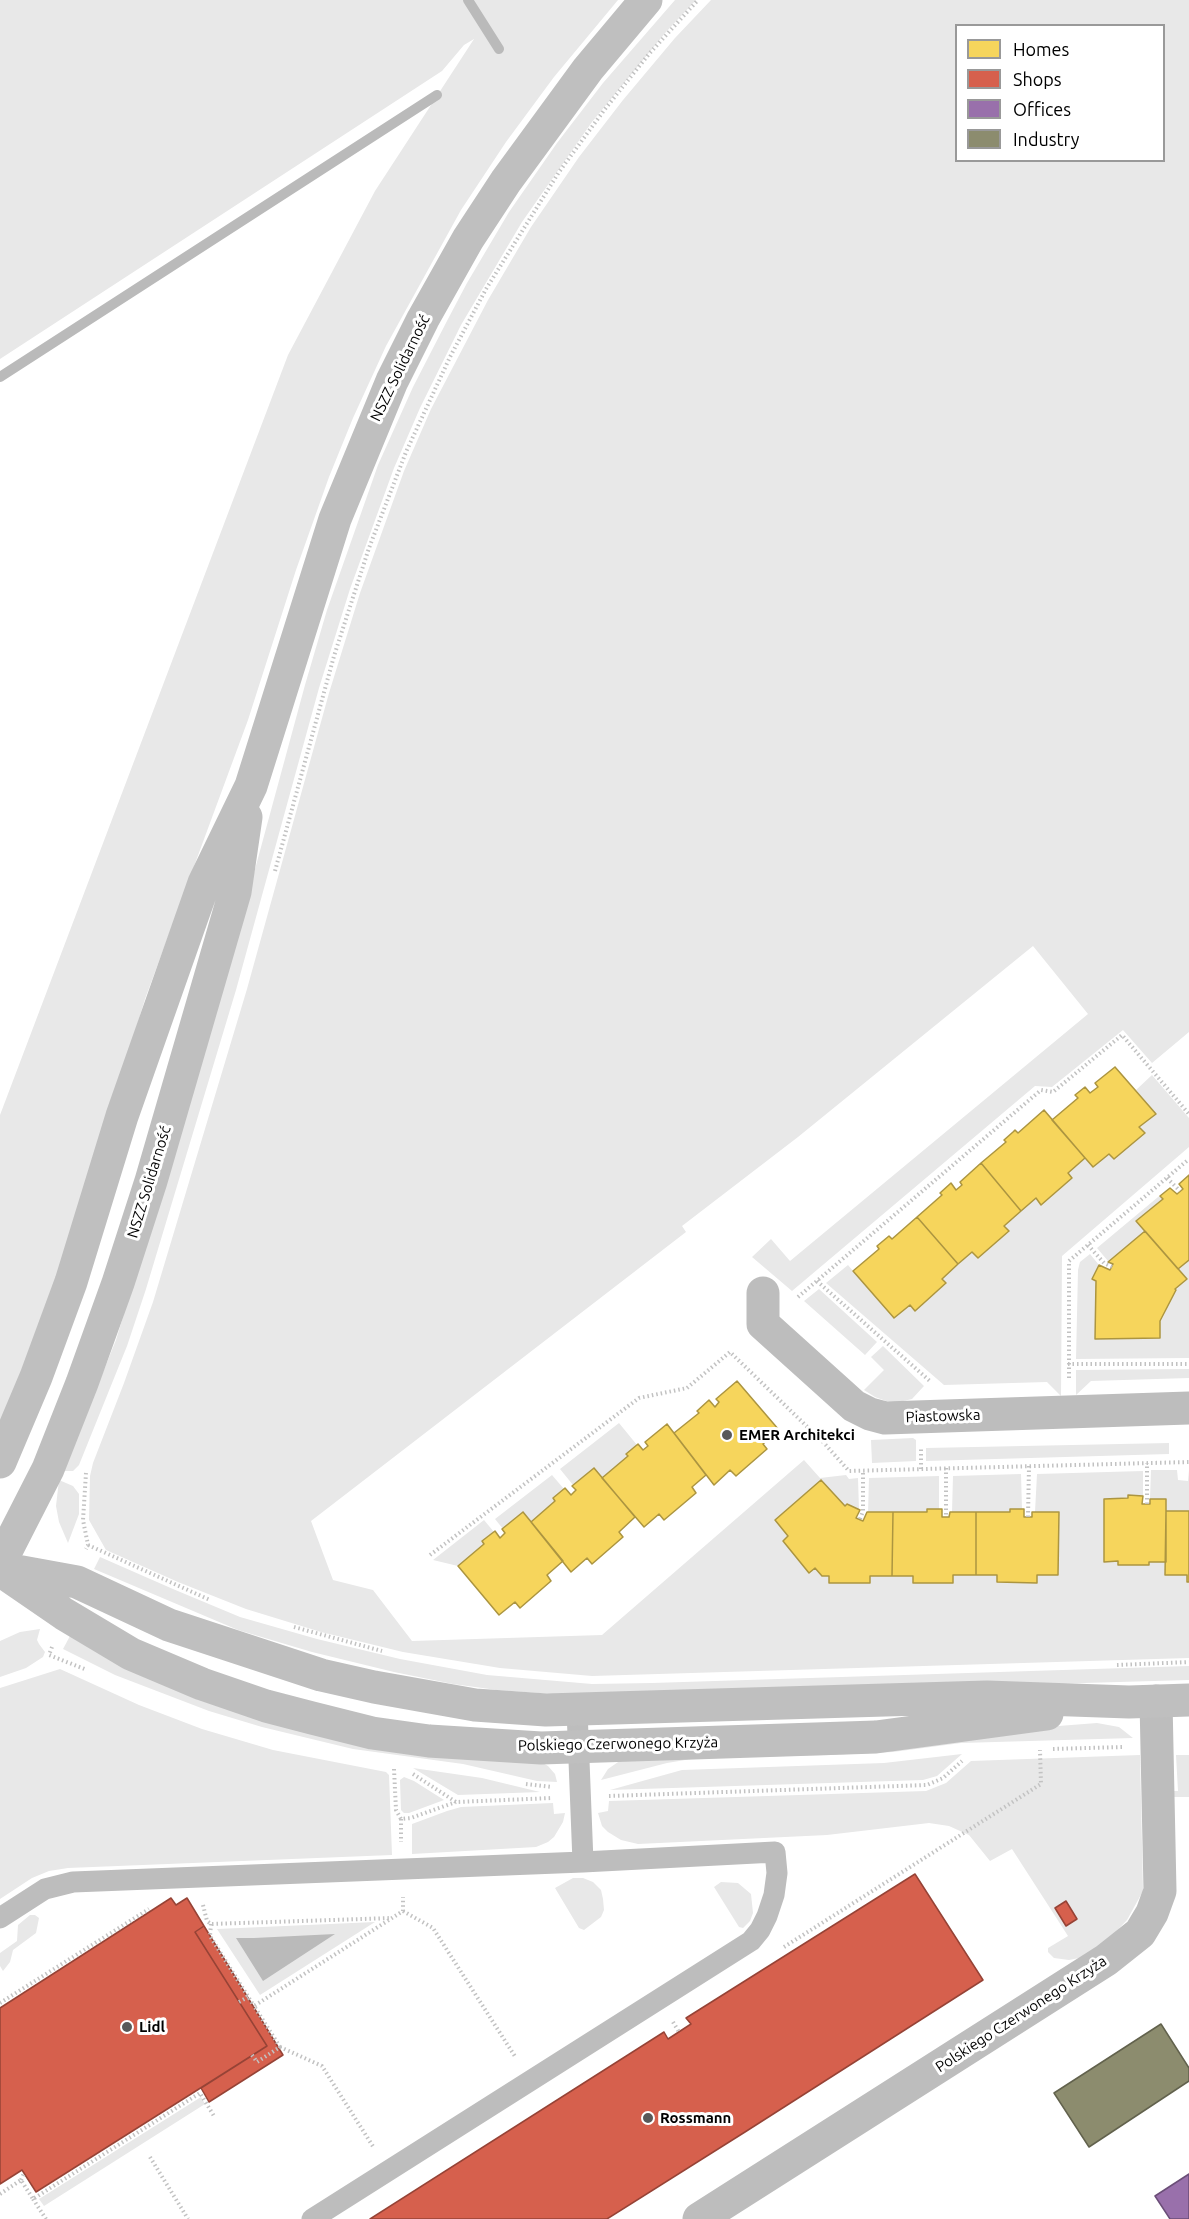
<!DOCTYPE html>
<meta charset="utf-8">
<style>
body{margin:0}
#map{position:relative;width:1189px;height:2219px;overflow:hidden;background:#fff;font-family:Ubuntu,sans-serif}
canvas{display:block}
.legend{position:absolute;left:955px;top:24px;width:210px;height:138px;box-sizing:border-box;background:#fff;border:2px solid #999;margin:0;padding:8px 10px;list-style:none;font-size:18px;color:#000}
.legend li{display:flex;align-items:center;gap:12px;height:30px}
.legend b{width:30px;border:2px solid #999}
</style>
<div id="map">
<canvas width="1189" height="2219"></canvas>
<ul class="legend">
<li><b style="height:16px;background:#f6d55c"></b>Homes</li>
<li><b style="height:16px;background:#d6604d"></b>Shops</li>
<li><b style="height:16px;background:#9970ab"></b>Offices</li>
<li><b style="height:16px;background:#8c8c6e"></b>Industry</li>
</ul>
</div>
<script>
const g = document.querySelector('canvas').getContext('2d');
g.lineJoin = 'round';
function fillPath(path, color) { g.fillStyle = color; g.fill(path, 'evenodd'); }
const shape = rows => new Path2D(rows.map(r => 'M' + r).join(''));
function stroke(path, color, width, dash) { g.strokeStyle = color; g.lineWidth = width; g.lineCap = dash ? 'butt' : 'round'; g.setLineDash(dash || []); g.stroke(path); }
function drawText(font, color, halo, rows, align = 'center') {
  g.font = font + ' Ubuntu,sans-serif'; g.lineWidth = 6; g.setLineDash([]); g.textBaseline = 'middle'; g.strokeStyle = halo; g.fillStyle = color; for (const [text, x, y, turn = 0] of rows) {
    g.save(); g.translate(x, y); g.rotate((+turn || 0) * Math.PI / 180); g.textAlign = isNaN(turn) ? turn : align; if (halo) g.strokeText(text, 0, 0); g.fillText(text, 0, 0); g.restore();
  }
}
const green = shape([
 [0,0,618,0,554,77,506,142,461,210,386,346,353,418,329,477,296,570,248,720,145,999,70,1245,0,1433,0,1115,288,355,375,191,474,39,464,45,442,71,0,359],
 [675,0,696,0,666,32,592,122,522,222,461,325,420,408,394,468,350,589,319,688,236,990,146,1289,127,1346,79,1465,73,1471,63,1471,116,1340,223,987,305,685,327,610,378,465,413,387,448,319,467,283,509,212,557,143,603,83],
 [711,0,1189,0,1189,1032,1152,1063,1123,1030,1052,1087,1035,1086,792,1291,752,1257,771,1239,790,1261,1088,1014,1033,946,798,1137,682,1226,686,1232,311,1521,333,1580,373,1590,412,1641,602,1635,804,1460,820,1478,846,1475,849,1479,858,1478,859,1510,847,1504,845,1506,821,1480,775,1520,788,1536,783,1542,809,1572,815,1568,822,1576,829,1576,830,1583,869,1583,870,1576,913,1576,953,1583,953,1575,997,1575,997,1582,1037,1583,1037,1575,1058,1575,1059,1513,1035,1512,1037,1474,1143,1471,1143,1496,1104,1499,1104,1561,1166,1562,1166,1575,1187,1575,1187,1582,1189,1582,1189,1658,592,1676,500,1668,403,1652,321,1632,246,1609,178,1582,106,1550,89,1520,90,1476,93,1463,124,1383,153,1302,247,989,329,693,360,593,404,471,431,409,488,300,531,227,579,157,623,100,675,38],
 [956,26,1164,26,1164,160,956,160],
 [1152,1075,1189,1118,1189,1147,1062,1256,1061,1396,1047,1382,944,1385,826,1283,848,1265,893,1318,910,1305,915,1310,946,1284,942,1279,972,1252,978,1257,1009,1232,1004,1226,1036,1198,1042,1204,1072,1178,1068,1173,1085,1158,1093,1167,1109,1154,1114,1159,1144,1134,1139,1127,1156,1114,1136,1090],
 [1170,1187,1161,1196,1163,1199,1136,1221,1145,1231,1108,1261,1097,1248],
 [1090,1254,1099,1265,1092,1279,1096,1281,1095,1338,1161,1321,1176,1291,1175,1289,1187,1279,1178,1269,1189,1260,1189,1358,1076,1359,1078,1270,1080,1262],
 [819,1289,877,1342,865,1355,804,1301],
 [883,1346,924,1386,912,1399,899,1402,886,1401,875,1397,864,1390,884,1370,871,1357],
 [1189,1369,1189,1378,1091,1381,1076,1395,1076,1370],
 [619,1423,637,1445,626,1454,628,1456,602,1478,594,1469,573,1485,560,1469],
 [913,1438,916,1440,916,1461,872,1463,871,1440],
 [1169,1443,1169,1454,926,1461,926,1448],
 [1151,1470,1177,1470,1178,1480,1188,1481,1189,1470,1189,1511,1166,1511,1166,1499,1150,1499],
 [1021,1474,1022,1509,1010,1509,1010,1512,952,1512,953,1476],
 [552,1475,564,1489,555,1501,531,1522,523,1512,503,1529,495,1519],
 [939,1476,939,1509,927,1512,868,1513,869,1478],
 [59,1480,73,1486,79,1494,79,1514,68,1543,59,1522,56,1506],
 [484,1520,494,1532,482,1541,484,1544,458,1566,433,1560],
 [100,1557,173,1589,240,1617,317,1639,400,1659,487,1675,592,1684,652,1683,1189,1666,1189,1680,594,1697,497,1690,453,1684,394,1672,312,1652,238,1630,94,1569],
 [40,1629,37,1640,39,1644,45,1652,43,1657,26,1668,0,1677,0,1641,20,1632],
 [70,1636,87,1644,541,1762,548,1766,555,1774,557,1782,537,1781,463,1764,353,1749,262,1727,209,1711,115,1675,63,1649],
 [60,1669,139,1705,202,1729,273,1750,386,1772,389,1775,392,1855,68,1868,49,1871,32,1878,0,1899,0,1688],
 [1097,1723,1119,1727,1133,1738,961,1743,893,1752,830,1755,697,1758,667,1763,601,1780,608,1769,621,1760],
 [962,1754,937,1776,923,1780,610,1790,682,1770,884,1763],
 [1140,1755,1143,1891,1127,1920,1108,1940,1079,1958,1069,1960,1054,1958,1048,1952,1048,1948,1068,1936,1012,1849,990,1861,969,1835,949,1826,929,1823,827,1835,638,1844,621,1840,608,1832,602,1826,598,1813,608,1811,609,1801,926,1791,946,1783,971,1761],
 [1176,1755,1189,1755,1189,1797,1174,1797,1174,1791,1178,1791],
 [413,1768,482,1778,540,1792,458,1795],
 [404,1777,414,1781,444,1800,409,1813,404,1813,401,1810,400,1780],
 [553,1803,554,1814,565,1813,563,1822,554,1837,548,1842,536,1847,412,1854,412,1824,447,1811,461,1807],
 [573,1878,583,1878,593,1882,601,1890,603,1899,604,1910,601,1917,584,1930,579,1928,555,1888],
 [721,1882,738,1883,751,1894,753,1913,750,1921,743,1928,739,1927,714,1887],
 [30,1915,35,1915,39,1918,36,1933,13,1950,10,1962,3,1971,0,1966,0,1953,17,1941,18,1925],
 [375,1922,260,1995,217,1929],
 [201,2097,205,2104,44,2206,39,2199]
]);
const water = shape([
 [335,1934,263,1981,236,1938,254,1938]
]);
const homes = shape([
 [1115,1067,1156,1114,1139,1127,1145,1133,1114,1159,1109,1154,1093,1167,1052,1120,1078,1098,1075,1095,1085,1087,1090,1093,1098,1087,1095,1083,1115,1067],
 [1044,1110,1085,1158,1068,1173,1072,1178,1041,1205,1036,1198,1021,1211,981,1163,1006,1142,1004,1140,1013,1132,1015,1130,1018,1133,1044,1110],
 [981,1163,1021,1211,1004,1226,1009,1231,978,1258,972,1252,958,1264,917,1217,942,1195,940,1193,951,1183,956,1190,962,1185,960,1182,981,1163],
 [1189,1175,1189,1260,1178,1269,1136,1221,1163,1199,1160,1196,1170,1188,1177,1194,1183,1189,1179,1184,1189,1175],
 [917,1217,958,1264,942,1279,946,1283,915,1311,910,1305,894,1318,853,1271,879,1249,877,1246,889,1236,892,1239,917,1217],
 [1145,1231,1187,1279,1175,1289,1176,1290,1160,1321,1160,1338,1095,1339,1096,1281,1092,1279,1099,1265,1110,1270,1113,1264,1108,1262,1145,1231],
 [737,1381,779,1430,763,1444,767,1449,736,1476,730,1470,714,1485,674,1433,699,1413,697,1411,709,1400,715,1407,719,1402,716,1399,737,1381],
 [667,1424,706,1475,692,1487,696,1493,664,1520,659,1514,644,1527,602,1478,628,1456,626,1454,638,1444,643,1450,648,1446,645,1442,667,1424],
 [594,1468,635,1517,619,1532,623,1537,592,1564,587,1558,571,1572,531,1522,555,1501,553,1498,565,1488,571,1495,576,1490,572,1486,594,1468],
 [821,1480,845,1506,847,1504,860,1510,856,1518,863,1521,867,1512,893,1512,892,1576,870,1576,870,1583,829,1583,829,1576,822,1576,815,1568,809,1573,783,1541,788,1536,775,1520,821,1480],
 [1128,1495,1143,1496,1142,1504,1150,1504,1150,1499,1166,1499,1166,1562,1149,1562,1149,1565,1118,1565,1118,1561,1104,1562,1104,1499,1128,1498,1128,1495],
 [927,1509,942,1509,942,1517,949,1517,950,1512,976,1512,976,1575,953,1575,953,1583,913,1583,913,1576,892,1576,893,1512,927,1512,927,1509],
 [1010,1509,1024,1509,1024,1517,1032,1517,1032,1512,1059,1512,1058,1575,1037,1575,1037,1583,997,1582,997,1575,976,1575,976,1512,1010,1512,1010,1509],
 [1166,1511,1189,1511,1189,1582,1187,1582,1187,1575,1165,1575,1166,1511],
 [523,1512,563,1561,547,1575,551,1581,520,1608,515,1602,499,1615,458,1566,484,1544,482,1541,495,1531,500,1538,505,1533,502,1529,523,1512]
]);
const shops = shape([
 [915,1874,983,1980,745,2132,607,2219,370,2219,664,2032,668,2039,691,2024,686,2018,915,1874],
 [171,1898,176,1905,187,1898,204,1926,195,1932,267,2046,36,2192,22,2170,0,2184,0,2008,171,1898],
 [1066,1901,1077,1919,1066,1926,1055,1908,1066,1901],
 [204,1926,283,2055,209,2102,201,2088,267,2046,195,1932,204,1926]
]);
const offices = shape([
 [1189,2174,1189,2219,1170,2219,1155,2196,1189,2174]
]);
const industry = shape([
 [1161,2024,1189,2068,1189,2081,1089,2147,1054,2093,1161,2024]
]);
const stream = shape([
 [468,0,499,49],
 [0,377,437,95]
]);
const path = shape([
 [275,871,334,656,369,548,406,452,450,357,486,289,559,172,605,109,649,54,698,0],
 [1167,1178,1180,1191],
 [1088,1245,1104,1263,1112,1267],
 [817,1281,931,1382],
 [798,1297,1041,1090,1053,1092,1122,1035,1189,1114],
 [1068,1364,1189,1364],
 [1069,1378,1069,1261,1189,1159],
 [946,1468,946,1517],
 [921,1469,921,1449],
 [86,1473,83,1520,88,1545,86,1549],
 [1147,1504,1147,1463],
 [1028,1517,1029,1466],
 [860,1519,863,1511,863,1471],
 [88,1545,210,1600],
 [430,1555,639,1398,687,1388,730,1352,824,1443,849,1471,1189,1462],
 [294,1627,382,1651],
 [52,1647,49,1655,87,1670],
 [1117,1665,1189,1662],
 [1053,1749,1123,1747],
 [394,1769,396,1810,401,1819,411,1818,456,1802],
 [413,1774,456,1802,553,1798],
 [526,1784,552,1787],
 [609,1796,927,1785,943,1778,962,1761],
 [401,1819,401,1842],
 [203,1905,207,1921,211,1924,392,1918],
 [403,1911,433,1928,516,2058],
 [211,1924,210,1936,254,2006],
 [784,1947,1041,1784,1040,1750],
 [239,2002,248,1997],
 [0,2003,149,1909],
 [673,2022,679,2032],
 [280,2047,322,2066,374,2148],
 [252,2055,257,2062,280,2047,254,2006,403,1911,403,1897],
 [150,2157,188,2219],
 [21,2180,24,2173],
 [0,2194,21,2180,33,2199,200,2093,214,2116],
 [33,2199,46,2219]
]);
const lane = shape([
 [577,1710,583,1862],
 [0,1918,45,1889,73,1882,583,1862,775,1852,777,1873,774,1895,767,1916,760,1930,751,1941,312,2219]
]);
const street = shape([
 [763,1293,763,1324,854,1406,870,1414,885,1418,1189,1408],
 [699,2219,1106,1960,1140,1933,1152,1913,1160,1891,1156,1701]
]);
const secondary = shape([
 [0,1462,36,1377,71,1282,122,1116,204,883,251,786,335,519,392,381,423,319,468,239,506,181,588,69,646,0],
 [0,1563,48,1469,82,1383,118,1283,151,1181,235,892,246,817],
 [0,1568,77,1582,169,1625,321,1675,374,1687,475,1705,546,1710,987,1697,1129,1702,1189,1700],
 [6,1574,64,1614,131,1654,202,1684,266,1706,312,1718,372,1733,429,1741,541,1748,876,1737,1047,1714]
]);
const markers = [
 [727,1435,6,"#595959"],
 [127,2027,6,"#595959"],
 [648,2118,6,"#595959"]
];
const streetNames = [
 ["NSZZ Solidarność",400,368,-64],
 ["NSZZ Solidarność",149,1182,-73],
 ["Piastowska",943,1416,-2],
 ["Polskiego Czerwonego Krzyża",618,1744,-1],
 ["Polskiego Czerwonego Krzyża",1021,2014,-33]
];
const poiNames = [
 ["EMER Architekci",739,1435],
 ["Lidl",139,2027],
 ["Rossmann",660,2118]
];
fillPath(green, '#e8e8e8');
fillPath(water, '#bababa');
fillPath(homes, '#f6d55c');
stroke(homes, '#ac9540', 1.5);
fillPath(shops, '#d6604d');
stroke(shops, '#964336', 1.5);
fillPath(offices, '#9970ab');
stroke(offices, '#6b4e78', 1.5);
fillPath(industry, '#8c8c6e');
stroke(industry, '#62624d', 1.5);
stroke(stream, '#bababa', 10);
stroke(path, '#c2c2c2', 4, [1.5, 3]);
stroke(lane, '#bdbdbd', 21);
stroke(street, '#bdbdbd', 33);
stroke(secondary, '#bfbfbf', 33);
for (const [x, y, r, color] of markers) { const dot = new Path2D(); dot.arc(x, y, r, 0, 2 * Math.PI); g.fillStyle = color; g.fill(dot); stroke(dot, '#fff', 2); }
drawText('15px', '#000', '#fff', streetNames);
drawText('bold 15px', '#000', '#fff', poiNames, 'left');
</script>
